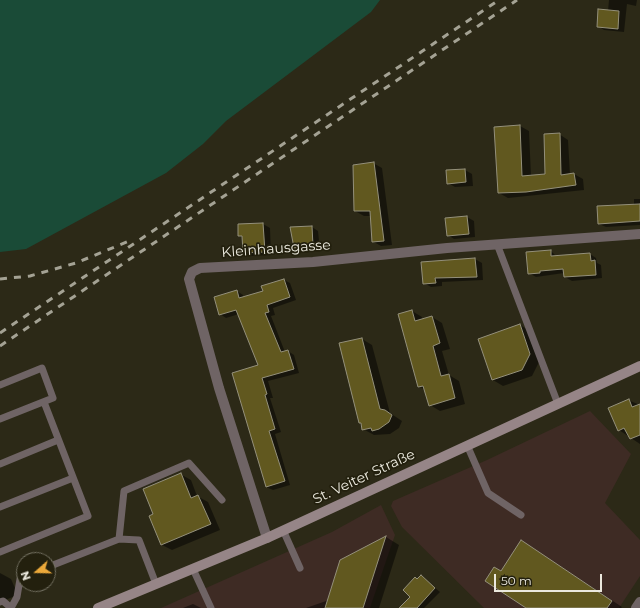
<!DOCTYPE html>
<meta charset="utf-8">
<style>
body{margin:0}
#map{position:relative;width:640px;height:608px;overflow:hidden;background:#2c2917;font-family:Montserrat,sans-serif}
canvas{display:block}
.north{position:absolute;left:16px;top:552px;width:40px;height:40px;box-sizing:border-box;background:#23200e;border:1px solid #737061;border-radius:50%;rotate:250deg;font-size:11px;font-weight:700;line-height:16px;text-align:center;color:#ebe9de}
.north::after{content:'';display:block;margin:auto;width:14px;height:18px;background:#eca93a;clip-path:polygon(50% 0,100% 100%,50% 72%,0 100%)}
.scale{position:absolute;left:494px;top:574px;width:108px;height:18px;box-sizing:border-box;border:2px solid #ebe9de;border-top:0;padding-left:5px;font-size:12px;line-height:14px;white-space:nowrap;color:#ebe9de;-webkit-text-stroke:3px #23200e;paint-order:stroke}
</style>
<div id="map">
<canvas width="640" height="608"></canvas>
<div class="north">N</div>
<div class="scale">50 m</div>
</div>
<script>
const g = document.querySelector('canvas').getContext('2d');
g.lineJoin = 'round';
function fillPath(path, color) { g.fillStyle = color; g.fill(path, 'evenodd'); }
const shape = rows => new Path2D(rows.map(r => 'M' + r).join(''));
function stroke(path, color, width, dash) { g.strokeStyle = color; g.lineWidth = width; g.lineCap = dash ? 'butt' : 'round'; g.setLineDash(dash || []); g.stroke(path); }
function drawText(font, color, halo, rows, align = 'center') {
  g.font = font + ' Montserrat,sans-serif'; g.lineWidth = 3.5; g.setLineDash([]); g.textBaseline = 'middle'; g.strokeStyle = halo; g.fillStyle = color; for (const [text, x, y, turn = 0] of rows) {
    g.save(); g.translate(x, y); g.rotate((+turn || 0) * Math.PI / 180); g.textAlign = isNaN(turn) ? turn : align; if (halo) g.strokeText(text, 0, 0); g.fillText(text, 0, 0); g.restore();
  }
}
const commercial = shape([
 [590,411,631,454,605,503,640,540,640,576,619,608,484,608,402,527,391,506,393,501,487,460],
 [381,505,395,535,370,608,161,608,332,532]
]);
const green = shape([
 [0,0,380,0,371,12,226,121,203,144,166,173,26,249,0,252]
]);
const shadow = shape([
 [609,0,637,0,636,6,627,4,624,32,604,30,598,26,608,11],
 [520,126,529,131,531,176,547,175,559,134,568,140,570,175,574,174,583,179,584,190,508,198,499,193],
 [373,163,382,168,392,245,381,246,372,241,371,216,364,216,355,211],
 [465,170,472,174,473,186,455,187,448,183],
 [634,199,640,199,640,225,606,227,599,224,634,205],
 [467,217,474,221,475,237,454,239,448,235,446,219],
 [263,224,270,228,271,255,251,256,244,252,243,238,239,235],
 [312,227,318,231,320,250,302,251,295,247],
 [551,251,557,257,590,254,596,258,597,263,601,265,602,278,572,281,565,277,564,273,536,277,529,273],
 [475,259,482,263,483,280,442,282,442,286,431,287,424,283,422,262],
 [284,280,290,283,296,300,273,308,275,315,271,316,285,352,288,351,294,355,299,373,268,381,273,398,270,398,281,432,275,434,290,485,273,490,266,487,260,366,239,314,226,318,220,314,237,291,243,295,244,298,264,291],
 [412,311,422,317,423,320,432,317,442,323,450,349,442,351,449,375,459,381,465,404,440,411,430,405,426,391,419,386],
 [520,325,530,331,540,360,532,376,503,386,493,380],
 [362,339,372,345,390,413,402,421,399,428,390,434,374,435,363,429,360,423],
 [628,400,640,405,640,444,619,430],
 [180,474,191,480,197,496,208,502,220,530,172,550,162,545,150,516,154,514],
 [386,537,399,545,379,608,306,608,329,600,341,561],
 [531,547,622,607,621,608,527,608,501,572],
 [0,573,11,579,18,595,0,602],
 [421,576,440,592,424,608,401,608,412,597,418,580],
 [193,604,201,608,183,608]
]);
const building = shape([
 [598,9,619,11,618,29,597,27,598,9],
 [520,125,522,176,545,174,544,134,560,133,561,175,574,173,576,185,526,192,498,193,494,127,520,125],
 [374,162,384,241,372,242,370,211,354,211,353,165,374,162],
 [465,169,466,182,447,184,446,170,465,169],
 [640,204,640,221,598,224,597,206,640,204],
 [467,216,469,234,447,236,445,218,467,216],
 [263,223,265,252,243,253,242,236,238,236,238,224,263,223],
 [312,226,313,246,294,248,290,227,312,226],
 [551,250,551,256,590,253,591,261,595,260,596,275,564,277,563,269,540,271,540,273,528,274,526,252,551,250],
 [475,258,477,277,435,278,436,283,423,284,421,262,475,258],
 [284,279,290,297,267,305,269,312,265,313,281,352,288,350,294,369,262,378,267,394,265,395,275,429,269,431,285,481,266,487,232,373,258,365,236,310,219,315,214,297,237,290,239,298,263,291,261,286,284,279],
 [412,310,415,321,432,316,440,343,433,346,441,376,449,374,455,398,429,406,423,386,418,387,398,314,412,310],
 [520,324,530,354,522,370,492,380,478,339,520,324],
 [362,338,380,409,385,410,392,415,389,422,379,429,372,431,371,428,362,430,361,423,359,423,339,343,362,338],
 [629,399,632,407,640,404,640,435,630,439,624,428,618,431,608,408,629,399],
 [181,473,191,498,198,495,211,524,161,545,149,516,153,514,143,489,181,473],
 [386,536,363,608,325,608,340,560,386,536],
 [521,540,612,601,607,608,526,608,485,581,494,567,501,571,521,540],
 [421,575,435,588,417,608,399,608,410,597,403,590,415,577,417,579,421,575]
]);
const lane = shape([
 [497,244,558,404],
 [0,385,42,368,53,398,0,419],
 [467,445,488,493,521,515],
 [0,464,58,440],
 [0,507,73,478],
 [283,530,300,568],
 [119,539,139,540,156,584],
 [0,552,88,516,44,402],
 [48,567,119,539,124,491,189,463,222,500],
 [193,569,211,608],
 [0,602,3,601,11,608,17,597,20,579,24,577]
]);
const street = shape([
 [267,538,219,388,189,279,192,272,200,268,313,262,447,248,640,234],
 [636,608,640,602]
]);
const secondary = shape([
 [98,608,267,538,640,366]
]);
const rail = shape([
 [0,279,30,276,76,263,129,241],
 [0,333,499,0],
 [0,346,517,0]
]);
const streetNames = [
 ["Kleinhausgasse",276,249,-4],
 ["St. Veiter Straße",364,477,-25]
];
fillPath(commercial, '#3e2b24');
fillPath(green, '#1a4b37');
fillPath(shadow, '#0007');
fillPath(building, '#61581f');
stroke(building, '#94907b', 1);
stroke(lane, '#6f6465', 7);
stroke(street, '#6f6465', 10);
stroke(secondary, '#968587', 10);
stroke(rail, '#a4a294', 3, [7, 7]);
drawText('14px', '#ebe9de', '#23200e', streetNames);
</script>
